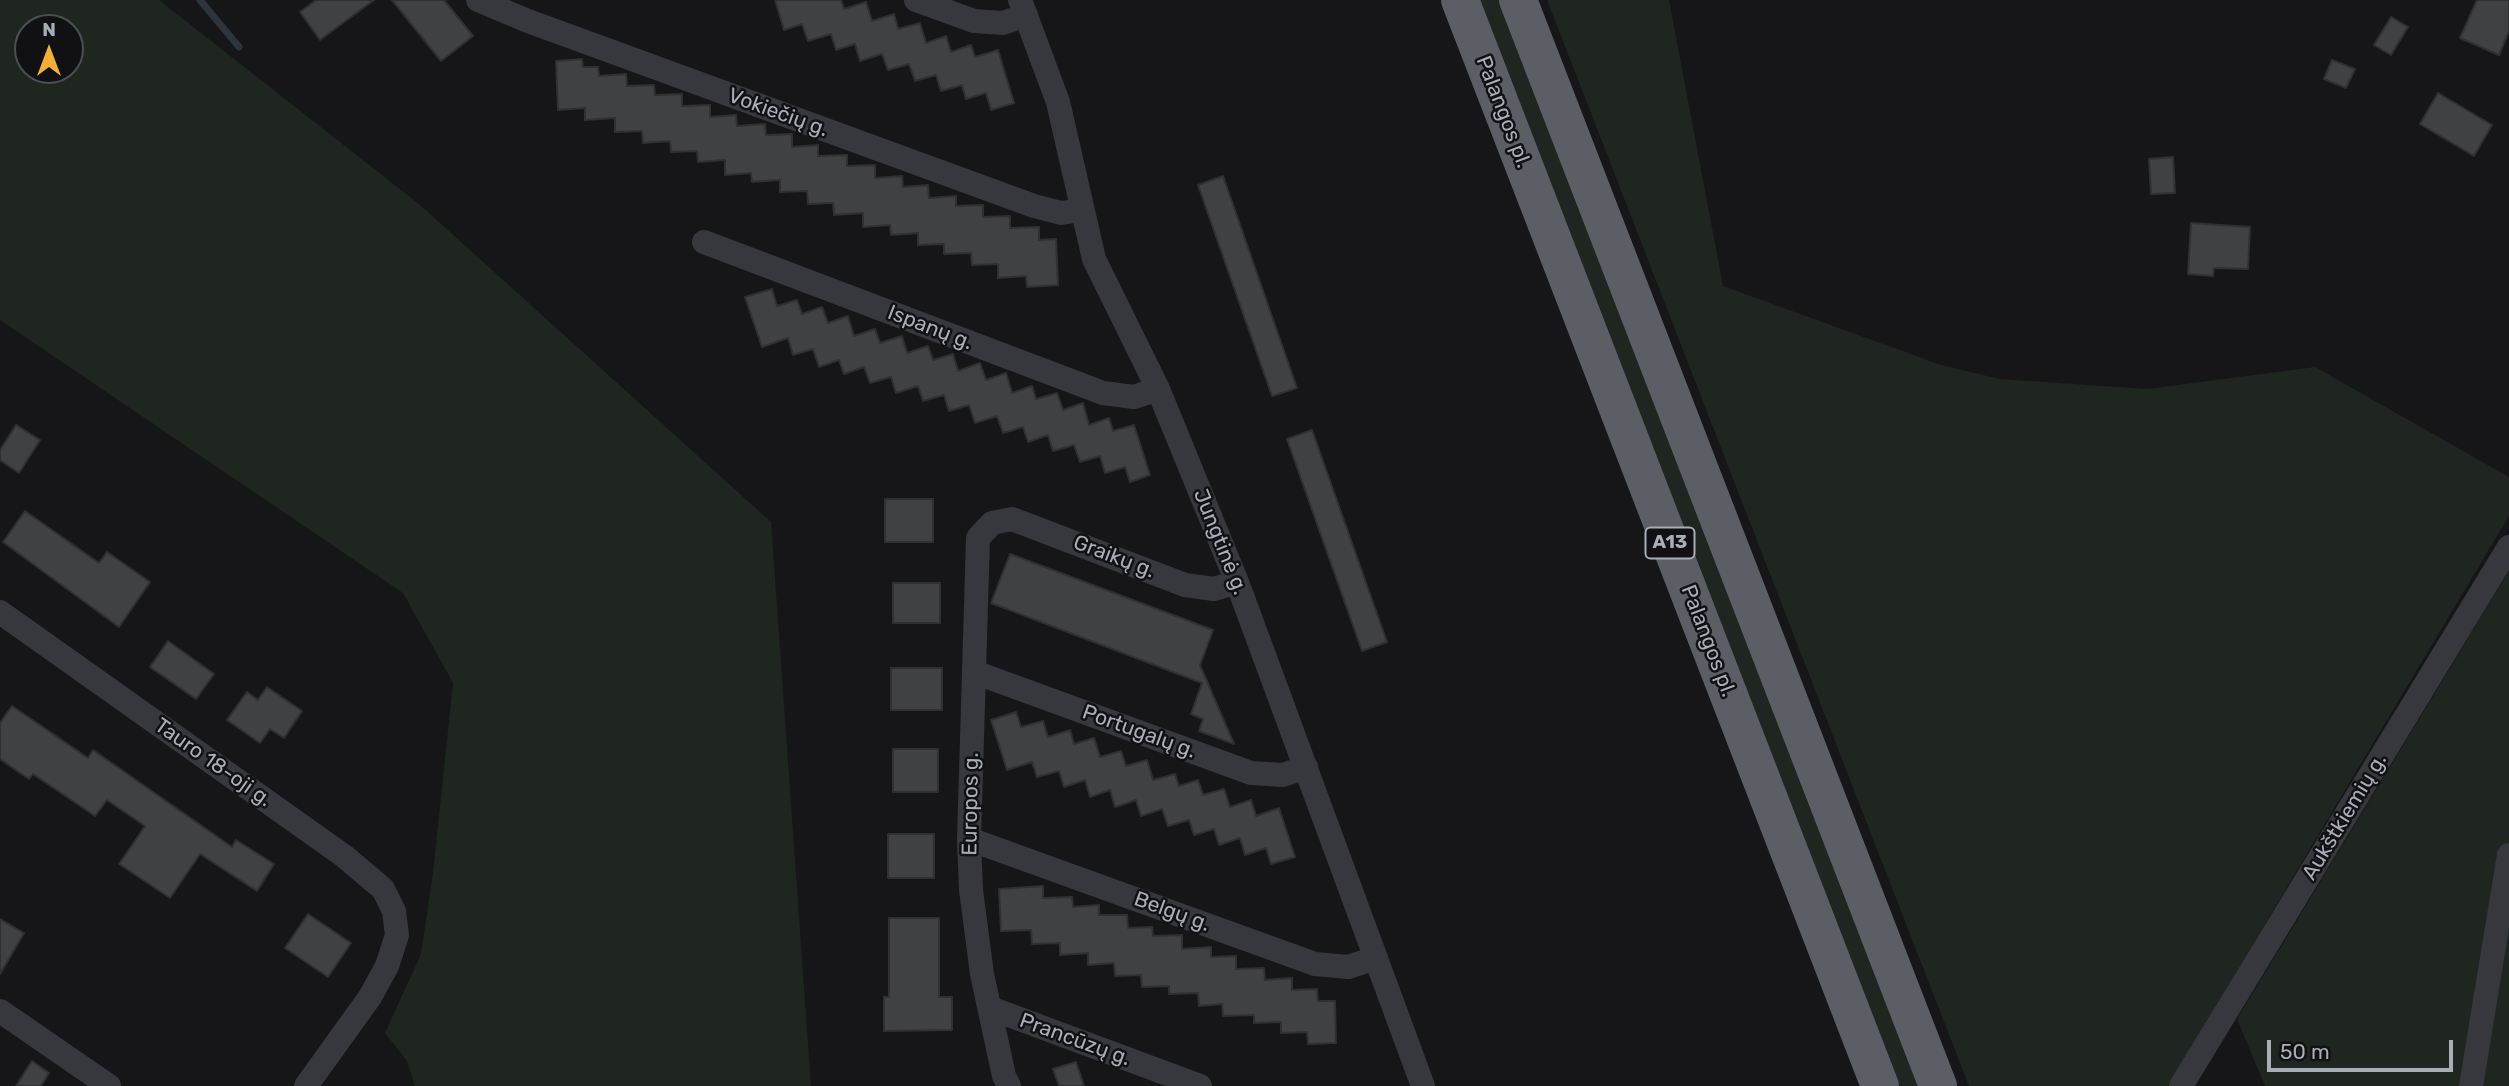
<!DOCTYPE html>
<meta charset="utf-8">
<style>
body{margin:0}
#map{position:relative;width:2509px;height:1086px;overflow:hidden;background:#161618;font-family:Rubik,sans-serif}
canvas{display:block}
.north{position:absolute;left:14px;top:14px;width:70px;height:70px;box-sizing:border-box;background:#111113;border:2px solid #4d4f55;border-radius:50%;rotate:0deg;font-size:19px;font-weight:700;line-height:28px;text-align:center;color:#a8adb8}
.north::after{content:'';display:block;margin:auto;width:24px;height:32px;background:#f2b134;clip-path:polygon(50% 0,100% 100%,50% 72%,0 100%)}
.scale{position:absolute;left:2267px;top:1040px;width:186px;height:32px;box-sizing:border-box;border:4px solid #a8adb8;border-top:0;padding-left:9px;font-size:21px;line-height:24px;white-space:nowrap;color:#a8adb8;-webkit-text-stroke:5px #111113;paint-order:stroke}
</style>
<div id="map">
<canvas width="2509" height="1086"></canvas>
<div class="north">N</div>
<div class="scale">50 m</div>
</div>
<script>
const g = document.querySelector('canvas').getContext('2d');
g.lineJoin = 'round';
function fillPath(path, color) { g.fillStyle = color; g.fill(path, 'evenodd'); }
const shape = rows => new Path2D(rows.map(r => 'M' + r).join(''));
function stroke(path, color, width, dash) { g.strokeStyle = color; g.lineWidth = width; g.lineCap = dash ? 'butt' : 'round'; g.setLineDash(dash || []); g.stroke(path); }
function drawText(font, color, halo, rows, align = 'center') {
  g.font = font + ' Rubik,sans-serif'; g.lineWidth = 5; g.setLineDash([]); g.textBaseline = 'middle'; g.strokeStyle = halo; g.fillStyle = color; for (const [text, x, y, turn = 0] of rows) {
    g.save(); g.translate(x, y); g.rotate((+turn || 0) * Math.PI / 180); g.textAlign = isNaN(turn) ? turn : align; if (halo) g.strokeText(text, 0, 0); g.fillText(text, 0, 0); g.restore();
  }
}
const green = shape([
 [0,0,159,0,419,204,771,522,811,1086,415,1086,407,1061,385,1033,421,954,433,873,453,683,403,593,0,320],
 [28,28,70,28,70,70,28,70],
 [1480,0,1500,0,1919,1086,1900,1086],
 [1547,0,1669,0,1723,286,1941,365,2000,379,2147,389,2315,367,2509,477,2509,516,2168,1086,1969,1086],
 [2509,571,2509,1086,2265,1086,2237,1019]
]);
const stream = shape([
 [200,0,239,47]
]);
const building = shape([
 [316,0,374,0,320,40,300,12,316,0],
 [392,0,444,0,473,36,441,61,392,0],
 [775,0,841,0,844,9,866,2,872,21,894,14,898,29,920,23,926,43,946,36,951,52,971,45,975,57,998,50,1014,103,991,110,986,93,966,99,962,85,941,91,936,75,915,81,909,64,888,70,882,54,860,61,855,44,836,50,831,34,808,41,802,24,784,30,775,0],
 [2477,0,2509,0,2509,31,2499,55,2460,38,2477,0],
 [2391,17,2408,27,2391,55,2374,45,2391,17],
 [582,59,583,67,598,67,599,76,626,74,627,86,654,85,655,95,682,94,682,106,710,105,710,117,736,115,737,126,765,124,766,135,792,134,792,147,818,145,818,156,847,155,847,166,875,165,875,178,902,176,903,187,928,185,929,198,956,196,956,206,983,205,983,217,1010,216,1010,228,1039,227,1039,240,1056,239,1058,285,1027,287,1026,276,998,278,998,264,972,265,971,253,944,254,944,244,918,245,918,233,891,235,890,225,863,227,863,213,834,215,833,203,808,204,807,191,780,192,780,180,752,182,751,173,725,175,725,160,698,162,697,151,671,152,670,141,643,143,642,131,615,132,615,118,585,120,585,108,558,110,556,61,582,59],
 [2332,60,2355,69,2346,88,2324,79,2332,60],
 [2438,93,2492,125,2474,156,2420,124,2438,93],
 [2173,157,2175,193,2151,194,2149,159,2173,157],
 [1223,176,1297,388,1272,396,1198,185,1223,176],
 [2191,223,2250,227,2248,269,2214,268,2213,276,2188,274,2191,223],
 [772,289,777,306,797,300,802,314,822,307,828,323,848,316,854,336,875,329,880,343,902,336,907,353,928,346,933,360,953,354,958,371,980,363,986,380,1006,373,1012,393,1032,386,1036,399,1057,393,1063,410,1083,403,1089,425,1109,418,1113,431,1134,425,1150,475,1130,482,1125,467,1105,473,1100,456,1080,462,1074,445,1053,451,1048,435,1028,442,1023,427,1003,433,997,416,975,423,969,405,949,411,944,395,923,401,918,386,896,393,891,377,870,383,864,367,844,374,839,360,819,367,813,349,793,355,788,338,762,347,745,297,772,289],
 [16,425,40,440,19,473,0,460,0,450,16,425],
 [1312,430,1387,642,1362,651,1287,439,1312,430],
 [885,499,933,499,933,542,885,542,885,499],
 [25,511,99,563,107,552,150,582,119,627,3,542,25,511],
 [1010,554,1213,630,1200,665,1234,744,1199,731,1203,719,1191,714,1202,683,991,603,1010,554],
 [893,583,940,583,940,623,893,623,893,583],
 [168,641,214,674,196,699,150,667,168,641],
 [891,668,942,668,942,710,891,710,891,668],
 [267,687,302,711,284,738,270,729,260,743,227,720,247,692,258,700,267,687],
 [12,706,88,758,93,750,232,847,236,840,274,864,257,891,200,854,170,898,119,864,145,826,107,800,95,816,33,774,29,779,0,759,0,723,12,706],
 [1016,712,1021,727,1043,721,1048,737,1070,730,1074,744,1094,738,1100,757,1121,751,1126,766,1147,760,1153,780,1175,774,1179,786,1198,780,1203,795,1224,789,1230,807,1251,800,1256,816,1279,808,1295,857,1271,864,1266,848,1245,855,1240,838,1219,845,1214,829,1194,835,1189,820,1168,826,1162,809,1141,816,1136,800,1115,807,1110,790,1090,797,1085,780,1064,787,1059,771,1037,777,1032,762,1007,770,991,720,1016,712],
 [893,749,938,749,938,792,893,792,893,749],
 [888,834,934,834,934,878,888,878,888,834],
 [1043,886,1043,898,1072,897,1073,907,1099,905,1099,915,1127,915,1128,928,1152,927,1153,936,1182,935,1182,949,1211,947,1211,957,1236,956,1236,969,1264,968,1265,980,1292,978,1292,990,1317,989,1318,1001,1335,1001,1336,1043,1308,1044,1307,1032,1281,1033,1281,1022,1254,1023,1254,1015,1223,1016,1222,1004,1199,1006,1198,993,1169,994,1169,986,1142,987,1141,975,1115,976,1114,963,1088,965,1088,953,1060,955,1060,943,1032,944,1031,930,1001,931,999,889,1043,886],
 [308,914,351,943,328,977,285,948,308,914],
 [889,918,939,918,939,997,952,997,952,1030,884,1031,884,997,889,997,889,918],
 [0,919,24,933,0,974,0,919],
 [32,1061,49,1073,41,1086,16,1086,32,1061],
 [1076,1062,1084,1086,1059,1086,1053,1069,1076,1062]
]);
const minor = shape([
 [478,0,528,21,1034,206,1061,213,1081,210],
 [916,0,974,21,1003,23,1026,15],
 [1020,0,1058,102,1094,259,1158,389,1237,582,1423,1086],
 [704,242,1103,393,1134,397,1158,389],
 [0,612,344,856,383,889,394,911,397,935,387,966,370,997,306,1086],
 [974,672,1251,773,1283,775,1306,767],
 [969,839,1315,964,1348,967,1376,958],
 [990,1008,1200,1086],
 [0,1011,109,1086],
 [1009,1086,1004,1076,982,974,971,890,969,839,978,538,992,523,1012,519,1185,585,1214,589,1237,582],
 [2181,1086,2509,547],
 [2471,1086,2509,855]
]);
const trunk = shape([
 [1460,0,1880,1086],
 [1518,0,1938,1086]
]);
const shields = [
 [1670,543,49]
];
const shieldNames = [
 ["A13",1670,543]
];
const streetNames = [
 ["Palangos pl.",1503,112,69],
 ["Vokiečių g.",778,113,20],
 ["Ispanų g.",930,328,21],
 ["Jungtinė g.",1220,542,68],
 ["Graikų g.",1114,557,21],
 ["Palangos pl.",1708,641,69],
 ["Portugalų g.",1139,732,20],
 ["Tauro 18-oji g.",213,763,35],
 ["Europos g.",971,804,-89],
 ["Aukštkiemių g.",2345,817,-59],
 ["Belgų g.",1172,912,20],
 ["Prancūzų g.",1075,1040,20]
];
fillPath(green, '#1e261f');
stroke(stream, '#2c353c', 7);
fillPath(building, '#404145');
stroke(building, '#303034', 2);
stroke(minor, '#37383d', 24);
stroke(trunk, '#5b5e65', 38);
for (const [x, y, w] of shields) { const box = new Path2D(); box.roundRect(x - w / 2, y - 15.5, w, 31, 5); g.fillStyle = '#111113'; g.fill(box); stroke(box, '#a8adb8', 2); }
drawText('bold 19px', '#a8adb8', null, shieldNames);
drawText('21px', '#a8adb8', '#111113', streetNames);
</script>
